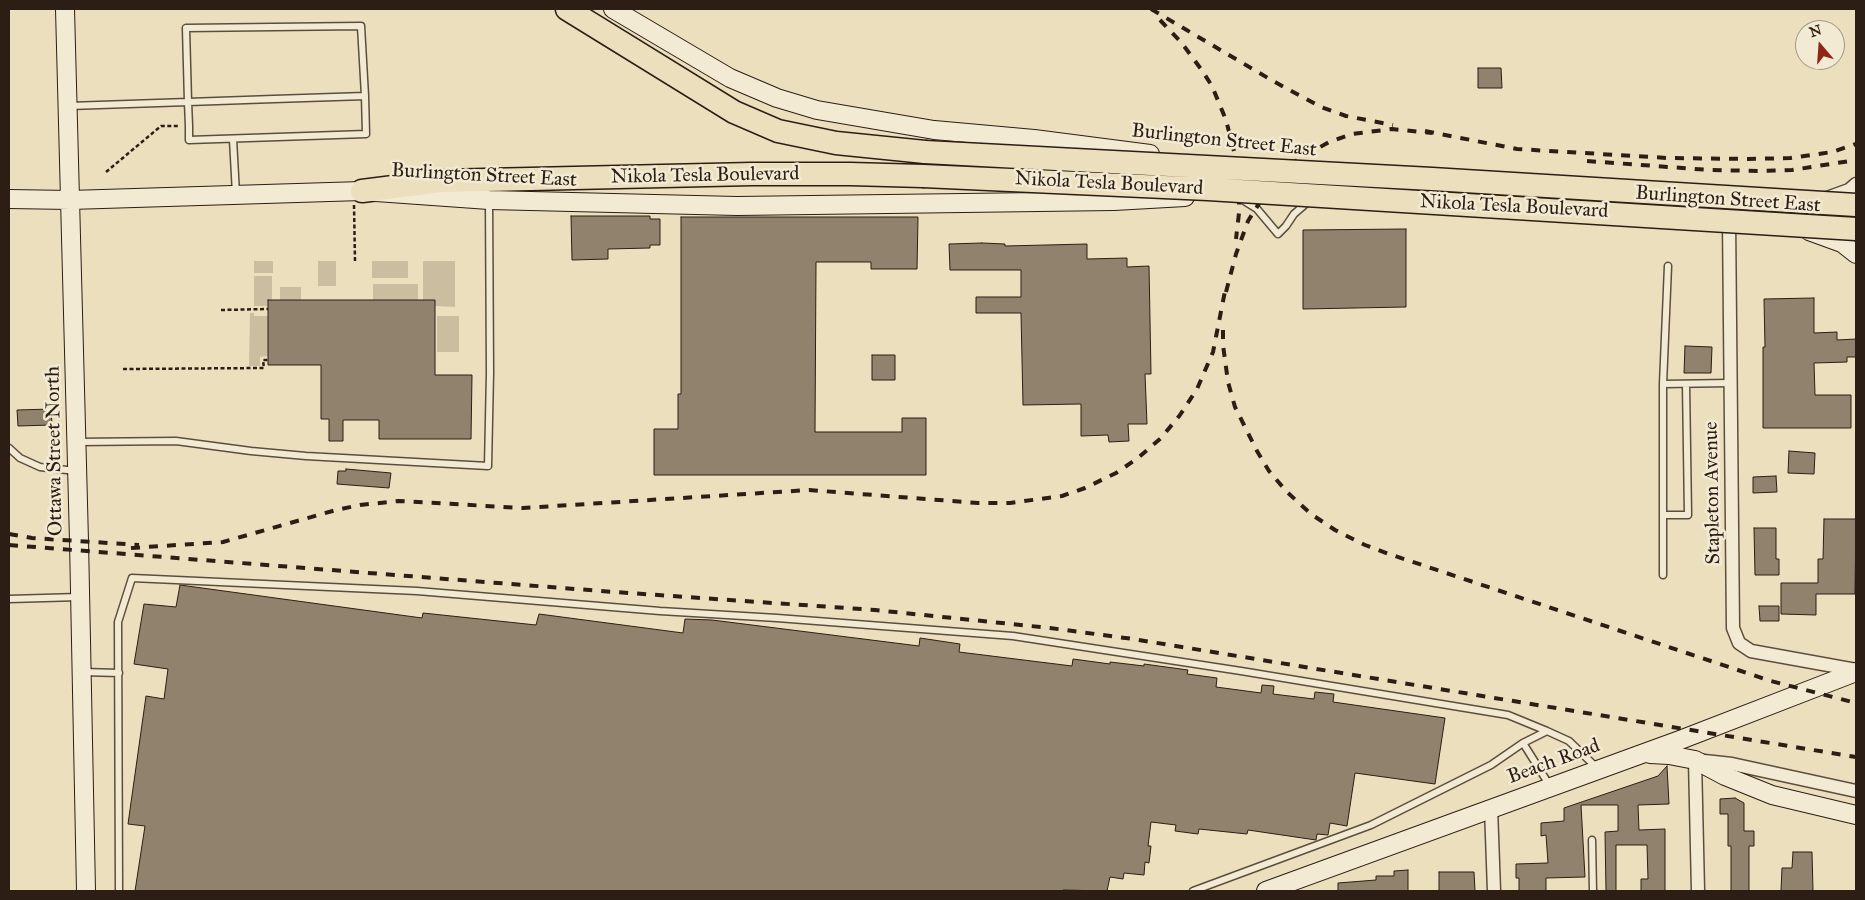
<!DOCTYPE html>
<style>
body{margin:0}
#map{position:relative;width:1865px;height:900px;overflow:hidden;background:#ecdfbd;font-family:"IM FELL Great Primer",serif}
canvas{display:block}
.frame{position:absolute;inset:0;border:10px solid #2c1e15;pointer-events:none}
.north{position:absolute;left:1795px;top:20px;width:50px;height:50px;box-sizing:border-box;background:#f3ead4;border:1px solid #a39888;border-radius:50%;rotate:342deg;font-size:14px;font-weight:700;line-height:20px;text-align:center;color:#2c1e15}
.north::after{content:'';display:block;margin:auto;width:18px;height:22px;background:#8f2418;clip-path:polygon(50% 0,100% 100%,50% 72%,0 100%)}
</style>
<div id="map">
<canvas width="1865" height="900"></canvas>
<div class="frame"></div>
<div class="north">N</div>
</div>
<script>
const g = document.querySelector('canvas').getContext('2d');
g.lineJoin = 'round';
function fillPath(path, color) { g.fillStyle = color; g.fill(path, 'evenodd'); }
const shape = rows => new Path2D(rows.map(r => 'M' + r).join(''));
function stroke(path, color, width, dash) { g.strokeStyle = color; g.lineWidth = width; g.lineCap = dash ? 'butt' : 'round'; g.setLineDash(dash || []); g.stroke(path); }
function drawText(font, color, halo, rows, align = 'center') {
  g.font = font + ' "IM FELL Great Primer",serif'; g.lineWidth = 5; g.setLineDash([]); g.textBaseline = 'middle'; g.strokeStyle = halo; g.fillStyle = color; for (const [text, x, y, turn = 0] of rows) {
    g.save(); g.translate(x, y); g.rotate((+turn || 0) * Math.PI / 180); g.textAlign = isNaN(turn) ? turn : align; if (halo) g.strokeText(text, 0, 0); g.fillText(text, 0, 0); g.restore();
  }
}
const green = shape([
 [254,261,273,261,273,273,254,273],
 [318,261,336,261,336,286,318,286],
 [372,261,408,261,408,278,372,278],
 [423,261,455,261,455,307,435,306,435,300,423,300],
 [254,276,272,276,272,300,268,300,268,306,254,306],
 [373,284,418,284,418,300,373,300],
 [280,287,301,287,301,300,280,300],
 [250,313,254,313,254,316,268,316,268,356,260,357,260,366,249,366],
 [437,316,459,316,459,352,437,352]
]);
const building = shape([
 [1478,68,1501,68,1502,88,1478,88,1478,68],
 [571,216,650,216,650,219,660,219,660,245,650,245,650,248,608,249,608,259,572,260,571,216],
 [681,217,918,217,917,269,871,269,871,262,816,262,815,432,902,432,902,418,926,418,926,475,654,475,654,429,678,429,678,394,681,394,681,217],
 [1406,229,1406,307,1303,309,1303,230,1406,229],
 [982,243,1005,244,1005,246,1087,244,1087,259,1127,258,1127,267,1149,266,1151,374,1145,374,1147,424,1128,424,1129,441,1109,442,1108,435,1081,436,1081,404,1023,405,1021,313,976,313,976,297,1021,297,1021,270,950,270,949,244,982,243],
 [1814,298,1814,333,1837,332,1837,340,1856,339,1856,357,1847,357,1847,362,1814,363,1815,395,1851,395,1851,428,1763,428,1763,347,1765,347,1764,299,1814,298],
 [268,300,435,300,435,375,472,375,471,439,379,439,379,420,343,420,343,441,329,441,329,419,321,419,321,365,268,365,268,300],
 [1685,346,1712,347,1711,373,1684,373,1685,346],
 [872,355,895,355,895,380,872,380,872,355],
 [51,409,52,425,18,426,17,410,51,409],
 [1789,451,1815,453,1814,474,1788,473,1789,451],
 [346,469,391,473,389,488,337,484,338,471,346,471,346,469],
 [1776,476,1777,492,1753,493,1753,477,1776,476],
 [1824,519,1856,519,1855,594,1816,594,1816,615,1781,614,1781,583,1818,583,1818,559,1823,559,1824,519],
 [1754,528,1776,528,1776,559,1779,559,1779,575,1755,575,1754,528],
 [180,585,422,618,423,613,536,625,539,614,683,633,685,619,712,620,919,646,920,638,960,644,959,652,1072,666,1073,659,1110,664,1110,662,1144,666,1144,664,1188,670,1187,674,1217,678,1216,687,1261,693,1262,685,1274,686,1273,694,1314,699,1315,692,1334,694,1333,702,1445,718,1435,784,1355,773,1347,826,1330,823,1328,835,1317,834,1316,840,1248,830,1247,834,1199,829,1198,834,1175,831,1176,825,1151,822,1148,846,1151,846,1149,863,1145,862,1144,875,1124,873,1123,879,1110,877,1107,891,1063,890,1062,891,135,891,145,826,128,824,146,696,164,699,168,669,134,664,144,604,176,607,180,585],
 [1759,606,1779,606,1779,621,1760,621,1759,606],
 [1667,766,1669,804,1638,805,1639,830,1665,829,1665,891,1641,891,1641,879,1648,879,1647,845,1616,845,1616,891,1606,891,1605,832,1618,831,1618,805,1581,805,1585,877,1546,878,1546,891,1519,891,1519,878,1516,878,1516,864,1548,863,1546,835,1541,836,1541,823,1564,821,1564,808,1658,776,1667,766],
 [1735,798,1744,803,1744,831,1754,831,1754,846,1749,846,1749,891,1731,891,1731,846,1728,846,1728,814,1720,814,1720,799,1735,798],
 [1793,852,1812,852,1813,891,1781,891,1782,868,1792,868,1793,852],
 [1408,870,1408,891,1338,891,1338,883,1376,880,1376,876,1394,876,1394,871,1408,870],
 [1439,872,1474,872,1475,891,1439,891,1439,872]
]);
const path = shape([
 [106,172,161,126,180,126],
 [354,205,355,261],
 [221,310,268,309],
 [123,369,264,368,263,360,268,360]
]);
const lane = shape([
 [69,106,188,102,274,99,365,96,366,134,189,140,189,126,188,102,186,28,361,26,365,96],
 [233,139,236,194],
 [1241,199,1257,209,1278,234,1286,226,1294,214,1309,201],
 [1668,266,1663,384,1731,383],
 [77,442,176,441,251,451,306,456,488,466,490,373,489,201],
 [9,448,20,458,40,467,76,471],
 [1663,515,1688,515,1686,384],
 [1663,575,1663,384],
 [9,599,79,597],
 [83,672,119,673],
 [1547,731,1569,741,1597,768],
 [1523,743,1550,786],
 [1592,840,1593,891],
 [119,891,118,622,132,578,417,591,660,611,777,618,1013,636,1241,671,1508,715,1547,731,1523,743,1491,765,1371,825,1193,891]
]);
const street = shape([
 [1827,198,1849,190,1856,184],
 [1729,220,1733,628,1739,643,1751,651,1856,670],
 [1491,808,1494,891],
 [1698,891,1695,760,1732,764,1856,791]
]);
const secondary = shape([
 [65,9,79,541,86,891],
 [613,9,730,78,777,98,817,110,934,130,1034,139,1150,154],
 [9,199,70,200,362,191,489,200,737,206,1114,201,1185,197],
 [1809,231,1842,243,1856,254],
 [1650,754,1669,755,1695,760,1725,776,1772,795,1856,815],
 [1266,891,1680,740,1856,672]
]);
const highway = shape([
 [567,9,734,112,778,131,836,143,925,152],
 [362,191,441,181,752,174,850,174,923,176]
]);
const rail = shape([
 [1151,9,1273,81,1321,107,1346,116,1393,125],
 [1160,20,1181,42,1201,69,1212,86,1226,120,1236,159,1239,183,1239,213,1236,239],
 [1425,131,1517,149,1668,158,1748,159,1790,158,1832,152,1856,144],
 [1587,161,1710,170,1760,171,1792,170,1856,160],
 [1226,292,1236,254,1248,221,1267,191,1294,162,1329,142,1352,134,1392,129,1432,133],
 [1223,330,1223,345,1228,382,1235,407,1257,451,1269,471,1287,492,1311,514,1335,530,1365,545,1389,554,1771,681,1856,703],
 [9,534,32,538,139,545],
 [9,545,614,592,875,610,1050,628,1133,639,1856,757],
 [131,548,223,542,336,510,360,505,399,501,523,508,809,490,978,503,1010,503,1062,496,1085,488,1116,473,1138,458,1161,438,1180,415,1197,389,1213,352,1226,286]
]);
const highwayBridge = shape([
 [925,152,1432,179,1856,205],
 [923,176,1208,189,1856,229]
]);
const streetNames = [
 ["Burlington Street East",1224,141,6],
 ["Burlington Street East",484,176,3],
 ["Nikola Tesla Boulevard",705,176,-1],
 ["Nikola Tesla Boulevard",1109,184,3],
 ["Burlington Street East",1728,200,4],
 ["Nikola Tesla Boulevard",1514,207,3],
 ["Ottawa Street North",55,451,-91],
 ["Stapleton Avenue",1713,493,-91],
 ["Beach Road",1554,762,-20]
];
fillPath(green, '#cbbea0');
fillPath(building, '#90826c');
stroke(building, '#2c1e15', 1);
stroke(lane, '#5c4e3f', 9);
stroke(street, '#5c4e3f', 15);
stroke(secondary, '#2c1e15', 20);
stroke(highway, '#2c1e15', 25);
stroke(path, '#2c1e15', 2.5, [4, 2.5]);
stroke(lane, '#f3ead4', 6);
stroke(street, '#f3ead4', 12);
stroke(secondary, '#f3ead4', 18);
stroke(highway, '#ecdfbd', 22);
stroke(rail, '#2c1e15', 4, [9, 9]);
stroke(highwayBridge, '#2c1e15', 25, []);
stroke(highwayBridge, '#ecdfbd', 22);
drawText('20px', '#2c1e15', '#f3ead4', streetNames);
</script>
